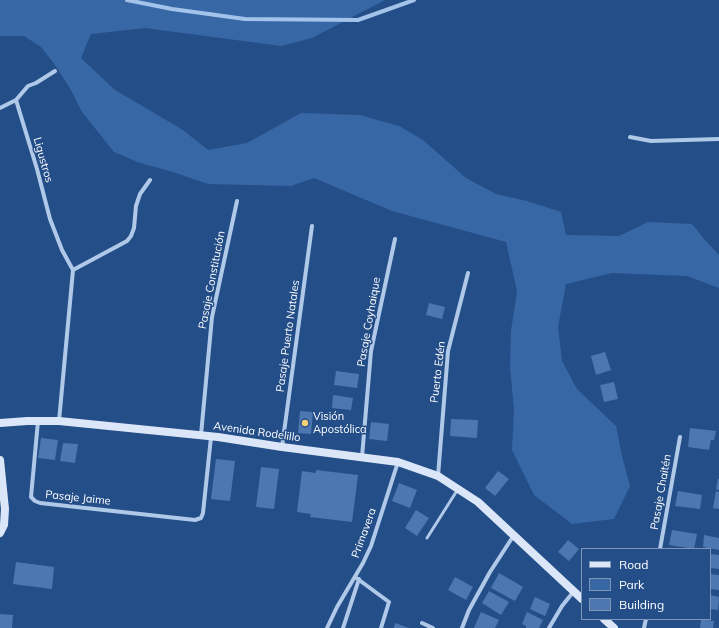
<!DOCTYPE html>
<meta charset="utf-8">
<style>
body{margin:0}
#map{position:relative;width:719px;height:628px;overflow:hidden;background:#244e88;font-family:Mulish,sans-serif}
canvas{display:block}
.legend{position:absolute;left:581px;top:548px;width:130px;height:72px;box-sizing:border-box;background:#244e88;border:1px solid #7c95b8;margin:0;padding:5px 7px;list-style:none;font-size:12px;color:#fff}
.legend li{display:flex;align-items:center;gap:8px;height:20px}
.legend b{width:20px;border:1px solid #7c95b8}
</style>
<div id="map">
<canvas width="719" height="628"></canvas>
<ul class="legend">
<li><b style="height:5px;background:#dbe7f8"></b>Road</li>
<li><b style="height:11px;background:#3867a5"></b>Park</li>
<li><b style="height:11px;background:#4c77b0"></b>Building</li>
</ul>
</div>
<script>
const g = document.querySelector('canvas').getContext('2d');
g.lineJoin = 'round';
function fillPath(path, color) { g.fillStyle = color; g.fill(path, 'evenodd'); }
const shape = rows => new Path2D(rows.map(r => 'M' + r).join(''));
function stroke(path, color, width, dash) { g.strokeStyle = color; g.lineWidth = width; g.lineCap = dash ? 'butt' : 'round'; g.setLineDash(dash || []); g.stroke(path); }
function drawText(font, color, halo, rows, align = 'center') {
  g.font = font + ' Mulish,sans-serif'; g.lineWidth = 3; g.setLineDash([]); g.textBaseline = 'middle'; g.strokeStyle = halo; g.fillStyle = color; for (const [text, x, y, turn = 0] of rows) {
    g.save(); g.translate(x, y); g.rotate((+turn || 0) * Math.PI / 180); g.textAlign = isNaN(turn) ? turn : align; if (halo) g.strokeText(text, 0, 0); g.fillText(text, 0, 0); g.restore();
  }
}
const green = shape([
 [0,0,385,0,312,38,281,46,145,28,91,34,81,58,115,90,183,130,208,150,247,143,301,113,360,115,399,126,423,140,466,178,496,194,527,201,561,212,566,235,619,236,648,222,692,224,705,240,719,255,719,288,687,276,612,273,566,284,558,327,562,361,577,389,616,426,622,456,630,486,614,519,572,524,534,495,512,450,514,410,510,367,511,331,517,291,506,242,392,211,314,178,291,186,208,184,173,172,140,163,114,152,82,112,71,90,55,65,41,47,24,36,0,36]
]);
const stream = shape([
 [127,0,172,9,245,19,358,20,414,0]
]);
const building = shape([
 [429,303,445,307,442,319,426,315],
 [605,352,611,370,596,375,591,356],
 [336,371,359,374,357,388,334,385],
 [614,382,618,399,604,402,600,385],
 [333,395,353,398,351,410,332,408],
 [300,411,313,412,311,434,298,433],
 [451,419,478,420,477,438,450,436],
 [371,422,389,424,387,441,369,439],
 [690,428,716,431,714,440,711,440,709,450,688,447],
 [41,438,58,440,55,460,38,458],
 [63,443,78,444,75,463,60,461],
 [216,459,235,461,230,501,211,499],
 [261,467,279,469,274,509,256,507],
 [316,470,358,475,352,522,310,517,311,514,297,512,302,471,316,473],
 [498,471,509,479,495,496,485,488],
 [718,479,719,479,719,490,716,489],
 [399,483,417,490,410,508,392,501],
 [678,491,702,495,700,509,675,506],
 [716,491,719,492,719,509,713,508],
 [416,510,429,518,417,536,405,528],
 [672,530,697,534,694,549,669,545],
 [704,535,719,538,719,550,703,547],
 [568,540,579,549,569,561,558,552],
 [710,554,719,555,719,569,710,568],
 [16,562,54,567,52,589,13,584],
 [499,573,523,587,515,601,491,588],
 [710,574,719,575,719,590,710,589],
 [455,577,473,587,466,600,448,590],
 [489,591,509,602,501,615,482,603],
 [710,595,719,597,718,610,710,609],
 [535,597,550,604,545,616,530,609],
 [481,612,499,620,495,628,474,628],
 [527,612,543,620,539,628,526,628,526,626,522,624],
 [0,614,13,615,12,628,0,628],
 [701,619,714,621,713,628,700,628],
 [395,623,409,628,394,628]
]);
const lane = shape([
 [427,538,458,489]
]);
const street = shape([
 [55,71,36,83,28,86,16,100,37,169,50,219,62,250,73,270,59,421],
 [0,108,16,100],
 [630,137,651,141,719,139],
 [73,270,127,241,131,236,134,228,136,206,140,194,150,180],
 [38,421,31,497,35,501,40,503,195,520,201,518,203,513,211,437],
 [201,435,212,317,237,201],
 [282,447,312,226],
 [362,457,371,351,395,239],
 [438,476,448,351,468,273],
 [660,549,680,437],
 [355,577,389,602,381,628],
 [422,623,433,628],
 [327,628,337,607,363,563,371,546,398,462],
 [343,628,359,579],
 [462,628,469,610,490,572,514,535],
 [549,628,562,606,574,591],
 [644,628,646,619]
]);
const secondary = shape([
 [0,423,27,421,59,421,218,437,282,447,398,462,438,476,478,502,582,599],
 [0,460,5,509,4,525,0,533],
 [604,619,614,628]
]);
const markers = [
 [305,423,4,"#f4d174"]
];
const streetNames = [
 ["Ligustros",43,160,74],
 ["Pasaje Constitución",212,280,-79],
 ["Pasaje Coyhaique",369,322,-80],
 ["Pasaje Puerto Natales",288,336,-82],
 ["Puerto Edén",438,372,-83],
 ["Avenida Rodelillo",257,432,8],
 ["Pasaje Chaitén",661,492,-80],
 ["Pasaje Jaime",78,498,6],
 ["Primavera",364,533,-70]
];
const poiNames = [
 ["Visión",313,417],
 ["Apostólica",313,430]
];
fillPath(green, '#3867a5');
stroke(stream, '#a4c3ea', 4);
fillPath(building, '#4c77b0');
stroke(lane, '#b0c9e9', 3);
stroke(street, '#b0c9e9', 4);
stroke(secondary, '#dbe7f8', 8);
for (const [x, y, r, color] of markers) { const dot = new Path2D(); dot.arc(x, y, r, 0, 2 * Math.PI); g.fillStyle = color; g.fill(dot); stroke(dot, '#244e88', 1.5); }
drawText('11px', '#fff', '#244e88', streetNames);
drawText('11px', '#fff', '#244e88', poiNames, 'left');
</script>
